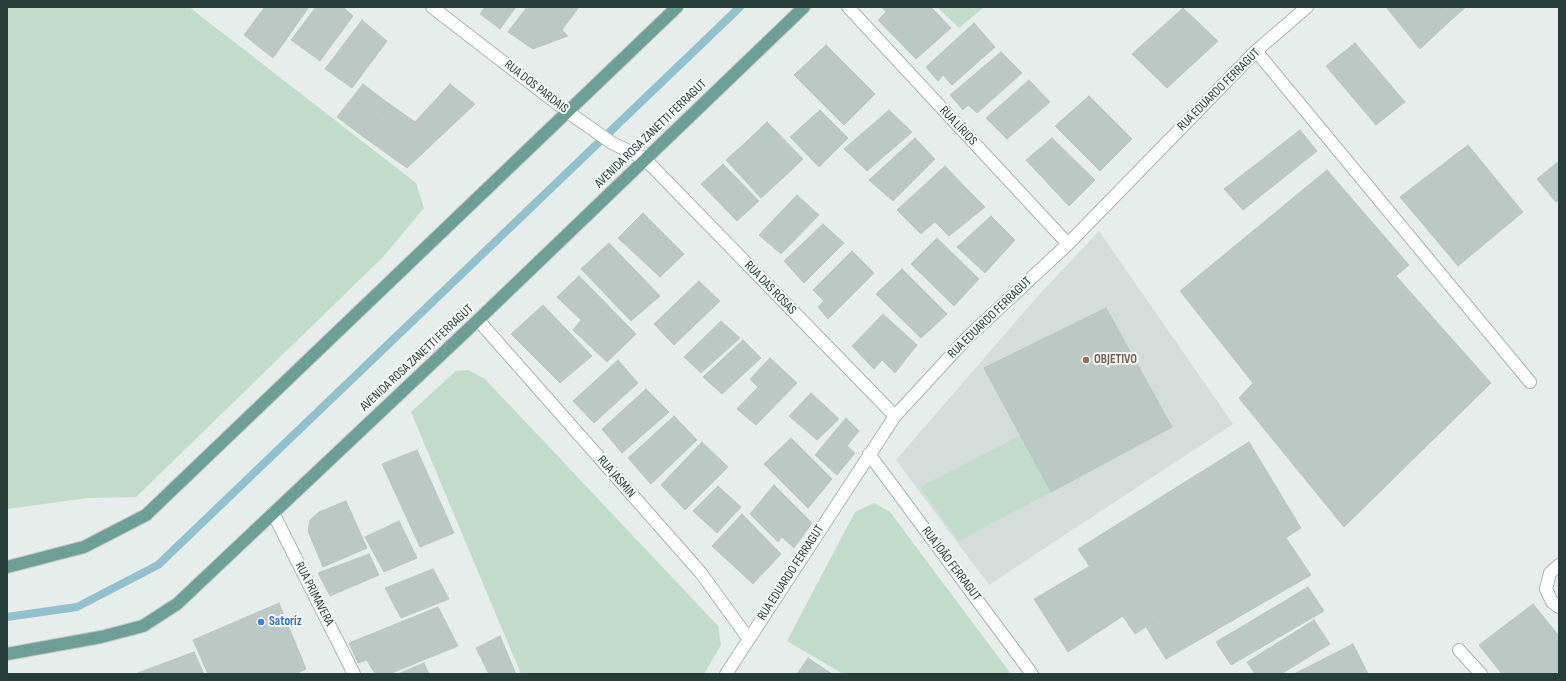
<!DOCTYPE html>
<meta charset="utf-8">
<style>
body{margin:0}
#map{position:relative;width:1566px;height:681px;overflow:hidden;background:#e6edea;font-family:"Sofia Sans Condensed",sans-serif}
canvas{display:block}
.frame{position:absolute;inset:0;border:8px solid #263e39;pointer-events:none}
</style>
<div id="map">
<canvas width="1566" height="681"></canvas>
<div class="frame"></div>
</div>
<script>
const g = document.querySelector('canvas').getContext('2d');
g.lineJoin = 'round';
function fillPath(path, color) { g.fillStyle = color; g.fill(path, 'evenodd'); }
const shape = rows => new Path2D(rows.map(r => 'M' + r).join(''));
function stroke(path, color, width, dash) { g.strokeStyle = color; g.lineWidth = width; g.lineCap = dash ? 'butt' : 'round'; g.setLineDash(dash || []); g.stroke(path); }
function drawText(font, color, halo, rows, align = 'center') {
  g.font = font + ' "Sofia Sans Condensed",sans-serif'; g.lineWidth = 4; g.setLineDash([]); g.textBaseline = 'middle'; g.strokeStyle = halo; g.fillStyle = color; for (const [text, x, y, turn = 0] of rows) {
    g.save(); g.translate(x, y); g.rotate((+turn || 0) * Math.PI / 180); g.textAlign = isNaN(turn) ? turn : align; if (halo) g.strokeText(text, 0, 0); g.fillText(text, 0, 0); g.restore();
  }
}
const built = shape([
 [1099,231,1233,424,989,585,896,460,1037,297]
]);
const green = shape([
 [7,7,189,7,416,183,424,208,383,257,136,497,88,498,7,509],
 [937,7,984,7,959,28],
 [468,370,485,379,718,626,721,645,704,674,521,674,411,412,456,371],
 [1020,436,1051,492,959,541,920,487],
 [874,503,890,512,1011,674,843,674,787,641,855,512]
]);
const stream = shape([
 [7,617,77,607,158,565,740,7]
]);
const building = shape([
 [265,7,309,7,273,58,244,35,265,7],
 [316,7,343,7,353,16,320,61,291,40,316,7],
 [485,7,516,7,500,29,480,14,485,7],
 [527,7,579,7,562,30,568,36,533,49,508,32,527,7],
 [882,7,931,7,951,28,916,59,878,20,886,12,882,7],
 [1386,7,1441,7,1451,20,1420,49,1386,7],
 [1441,7,1466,7,1451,20,1441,7],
 [1183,8,1218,41,1167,88,1132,54,1183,8],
 [362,20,387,41,352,88,325,69,362,20],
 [974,23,995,47,952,85,943,75,938,81,926,67,974,23],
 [1355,43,1405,102,1376,125,1326,66,1355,43],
 [826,45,875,94,844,125,794,75,826,45],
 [1001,52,1022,73,977,113,968,105,963,110,950,95,1001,52],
 [1029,80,1050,102,1007,139,986,118,1029,80],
 [363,84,388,103,365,138,337,117,363,84],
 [450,84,475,104,407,168,365,138,388,103,415,122,450,84],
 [1089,96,1132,139,1100,171,1055,126,1089,96],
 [820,110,848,138,819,167,790,137,820,110],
 [889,110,912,132,867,171,844,149,889,110],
 [767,122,803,159,782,179,747,141,767,122],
 [1300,130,1317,151,1243,210,1224,189,1300,130],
 [915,138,935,159,893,201,869,180,915,138],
 [1052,138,1095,180,1069,206,1026,160,1052,138],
 [747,141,782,179,761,198,726,160,747,141],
 [1468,145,1523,212,1458,266,1400,197,1468,145],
 [1559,161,1559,200,1556,202,1537,179,1559,161],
 [723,164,759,201,737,221,701,184,723,164],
 [945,166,969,191,921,234,897,210,945,166],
 [1327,170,1409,265,1396,276,1491,383,1344,527,1239,398,1253,383,1180,291,1327,170],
 [969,191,985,207,949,236,935,222,969,191],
 [797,195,819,215,781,254,759,235,797,195],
 [643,213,684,254,660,277,618,238,643,213],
 [991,216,1015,240,985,273,957,247,991,216],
 [823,224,844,243,804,283,784,261,823,224],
 [937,238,979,279,954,306,911,264,937,238],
 [609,243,660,296,631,321,581,269,609,243],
 [852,251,874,273,828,319,818,307,824,301,813,290,852,251],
 [902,269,947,314,921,338,876,294,902,269],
 [579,276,636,334,607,362,573,330,581,320,557,297,579,276],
 [699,281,720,301,674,345,654,324,699,281],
 [543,305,592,356,560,383,511,334,543,305],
 [1106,308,1172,427,1051,492,984,368,1106,308],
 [883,314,917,345,895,373,882,360,874,369,852,346,883,314],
 [721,321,740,338,701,373,684,357,721,321],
 [743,340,761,358,722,394,703,377,743,340],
 [770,358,797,383,756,425,737,409,758,387,750,379,770,358],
 [618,360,638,383,594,423,573,401,618,360],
 [646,389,669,412,622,453,602,429,646,389],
 [811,393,839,419,817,440,789,416,811,393],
 [674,416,697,440,651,484,628,458,674,416],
 [846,418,859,431,847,446,855,453,837,475,815,455,846,418],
 [791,438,832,479,808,508,764,464,791,438],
 [702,442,728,467,685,510,661,485,702,442],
 [1249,442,1301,528,1135,634,1078,549,1249,442],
 [417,450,454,533,420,547,382,464,417,450],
 [774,485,812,523,794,548,782,537,778,542,750,514,774,485],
 [718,486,741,507,717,533,693,511,718,486],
 [346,501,367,548,323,567,308,531,310,520,319,512,346,501],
 [742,514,781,554,753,584,712,546,742,514],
 [399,521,417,558,384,572,365,537,399,521],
 [1286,538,1311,575,1166,659,1146,627,1286,538],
 [369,554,379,575,330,596,318,573,369,554],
 [1090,566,1123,616,1068,652,1034,599,1090,566],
 [433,569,449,599,401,618,385,588,433,569],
 [1308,587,1324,611,1231,665,1216,642,1308,587],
 [279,603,306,669,295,674,208,674,193,640,279,603],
 [1533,604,1559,636,1559,674,1502,674,1479,645,1533,604],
 [438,607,458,646,389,674,375,674,367,660,358,663,349,643,438,607],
 [1314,620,1330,644,1281,674,1255,674,1247,662,1314,620],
 [500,636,516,674,489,674,476,648,500,636],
 [1353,644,1368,674,1294,674,1353,644],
 [194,652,204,674,135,674,194,652],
 [808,658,832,674,797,674,808,658],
 [424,663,429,674,398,674,424,663]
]);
const minor = shape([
 [432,7,568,112,612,143,645,159,895,416],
 [848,7,1068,244],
 [1256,51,1530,382],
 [478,320,701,573,748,638],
 [869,454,1032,674],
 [273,513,354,674],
 [1559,565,1550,573,1546,589,1552,602,1559,607],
 [1459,650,1481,674],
 [726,674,895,416,968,337,1068,244,1256,51,1307,7]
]);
const major = shape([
 [7,567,84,547,146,515,677,7],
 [7,654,101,637,143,626,177,604,478,320,804,7]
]);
const markers = [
 [1086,360,4,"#8d6e63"],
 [261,622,4,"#3f7fe0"]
];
const streetNames = [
 ["RUA DOS PARDAIS",536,87,38],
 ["RUA EDUARDO FERRAGUT",1219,90,-45],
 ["RUA LÍRIOS",958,126,47],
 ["AVENIDA ROSA ZANETTI FERRAGUT",651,134,-44],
 ["RUA DAS ROSAS",770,288,46],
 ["RUA EDUARDO FERRAGUT",990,318,-44],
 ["AVENIDA ROSA ZANETTI FERRAGUT",417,358,-43],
 ["RUA JASMIN",616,477,49],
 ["RUA JOÃO FERRAGUT",951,564,53],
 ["RUA EDUARDO FERRAGUT",791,573,-57],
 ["RUA PRIMAVERA",314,594,63]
];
const educationNames = [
 ["OBJETIVO",1094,360]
];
const shopNames = [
 ["Satoríz",269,622]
];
fillPath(built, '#d4ddda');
fillPath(green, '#c1dcca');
stroke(stream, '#93c0cd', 8);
fillPath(building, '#bbc8c4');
stroke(building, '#b8c7c2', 1);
stroke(minor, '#a9b5b1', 14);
stroke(major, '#c2c9c8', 14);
stroke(minor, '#fff', 12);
stroke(major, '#6e9f96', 12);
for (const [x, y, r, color] of markers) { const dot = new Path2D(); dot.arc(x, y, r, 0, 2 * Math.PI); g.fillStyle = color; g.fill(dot); stroke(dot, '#f6faf8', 1.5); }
drawText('13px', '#263e39', '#f6faf8', streetNames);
drawText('bold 13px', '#785e54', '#f6faf8', educationNames, 'left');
drawText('bold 13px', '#366cbe', '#f6faf8', shopNames, 'left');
</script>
